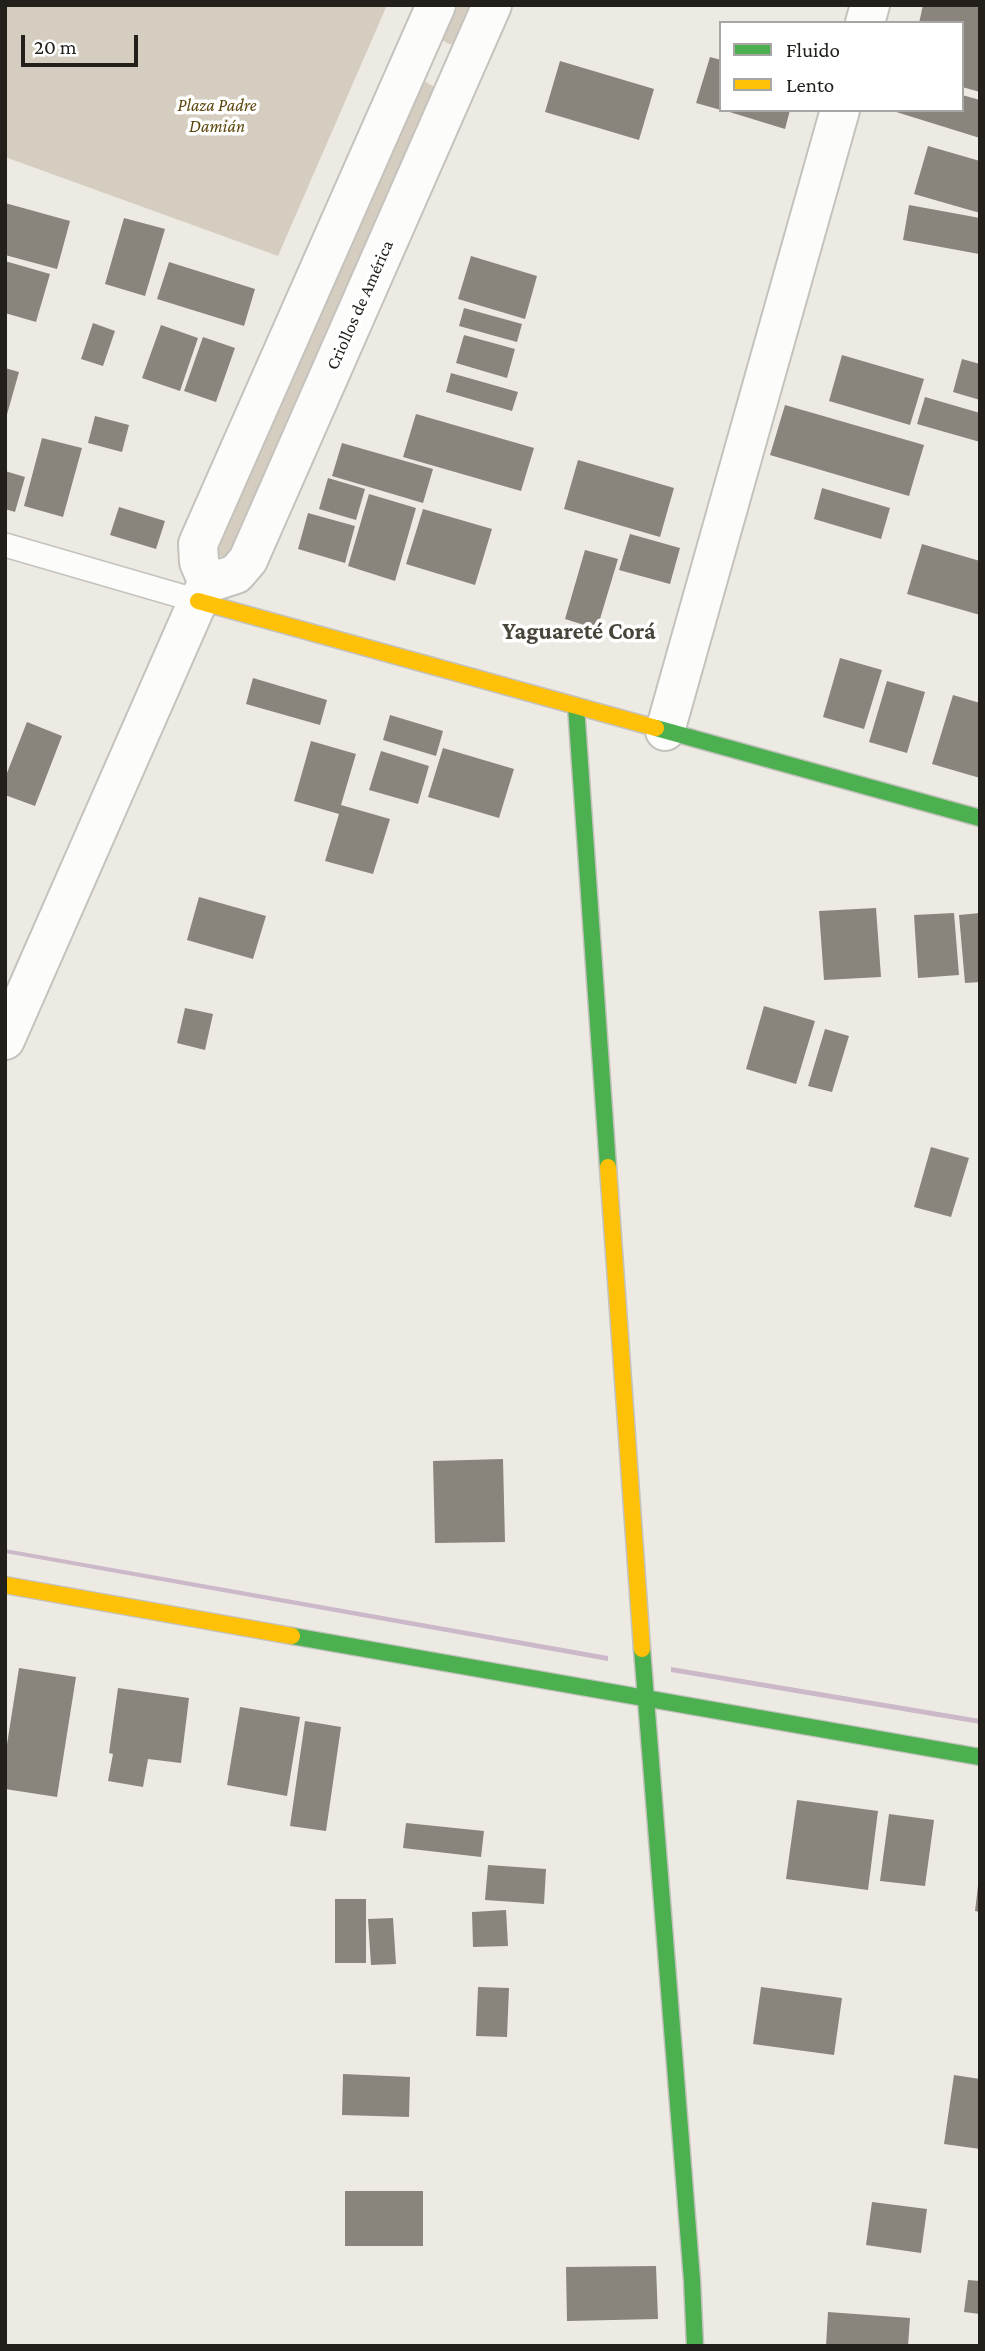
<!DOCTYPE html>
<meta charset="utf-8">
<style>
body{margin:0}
#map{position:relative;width:985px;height:2351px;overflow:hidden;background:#edeae3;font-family:"Crimson Pro",serif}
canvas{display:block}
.frame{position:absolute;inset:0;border:7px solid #23201c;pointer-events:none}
.legend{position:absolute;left:719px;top:21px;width:245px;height:91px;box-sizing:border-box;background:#fff;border:2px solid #a7a6a4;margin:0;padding:9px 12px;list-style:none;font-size:21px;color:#23201c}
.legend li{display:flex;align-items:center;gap:14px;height:35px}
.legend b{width:35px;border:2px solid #a7a6a4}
.scale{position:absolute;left:21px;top:35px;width:117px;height:32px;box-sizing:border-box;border:4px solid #23201c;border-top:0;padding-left:9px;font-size:21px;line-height:24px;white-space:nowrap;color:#23201c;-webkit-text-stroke:5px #fff;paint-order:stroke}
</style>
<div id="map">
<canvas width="985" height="2351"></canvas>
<div class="frame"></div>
<ul class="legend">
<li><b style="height:9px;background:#4caf50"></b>Fluido</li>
<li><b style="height:9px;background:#ffc107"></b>Lento</li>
</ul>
<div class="scale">20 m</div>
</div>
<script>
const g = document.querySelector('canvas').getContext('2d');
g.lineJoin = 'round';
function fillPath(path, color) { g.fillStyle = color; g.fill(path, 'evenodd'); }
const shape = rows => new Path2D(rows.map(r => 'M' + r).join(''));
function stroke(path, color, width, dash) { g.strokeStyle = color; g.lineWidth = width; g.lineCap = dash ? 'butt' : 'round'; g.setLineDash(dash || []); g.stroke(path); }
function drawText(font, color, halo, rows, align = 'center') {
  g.font = font + ' "Crimson Pro",serif'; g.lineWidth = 7; g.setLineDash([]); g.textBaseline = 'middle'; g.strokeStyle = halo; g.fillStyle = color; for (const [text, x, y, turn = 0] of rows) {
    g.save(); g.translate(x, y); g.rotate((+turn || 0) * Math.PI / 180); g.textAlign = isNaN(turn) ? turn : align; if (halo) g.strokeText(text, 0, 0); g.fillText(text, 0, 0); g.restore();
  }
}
const green = shape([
 [5,5,387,5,278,256,5,157],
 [452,5,476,5,456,43,449,44,442,40,440,36],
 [422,82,426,82,436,88,233,552,228,556,222,557,216,553,215,542]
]);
const water = shape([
 [5,1549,608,1656,608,1661,5,1553],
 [671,1667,980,1719,980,1724,671,1672]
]);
const building = shape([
 [923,5,970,5,980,8,980,92,962,87,962,23,919,23],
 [710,57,721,60,721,110,696,103],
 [560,61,654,89,639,140,545,112],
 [962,95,980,100,980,138,893,111,962,110],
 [723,110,790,110,785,129],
 [928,146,980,161,980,213,914,194],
 [5,203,70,221,57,269,5,255],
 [909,205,980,218,979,254,903,240],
 [124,218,165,229,145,296,105,284],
 [471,256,537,276,525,319,458,299],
 [5,261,50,274,36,322,5,313],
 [169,262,255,289,244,326,157,299],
 [464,308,522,324,517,342,459,326],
 [93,323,115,331,103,366,81,359],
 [161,325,198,338,180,391,142,378],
 [464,335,515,349,507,378,456,363],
 [203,337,235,348,216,402,184,391],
 [842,355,924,379,910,425,829,401],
 [962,359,980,364,980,400,953,392],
 [5,368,19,372,6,418,5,417],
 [451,373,518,392,512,411,446,392],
 [925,397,980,413,980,442,917,424],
 [785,405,924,445,909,496,770,455],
 [416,414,534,448,521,491,403,457],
 [95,416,129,425,122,452,88,443],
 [42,438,82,448,63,517,24,506],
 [342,443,433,469,423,503,332,476],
 [578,460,674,488,660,537,564,509],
 [5,471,25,477,15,512,5,509],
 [328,478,365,489,356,520,319,509],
 [822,488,890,508,881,539,814,519],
 [369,494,416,508,395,581,348,566],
 [119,507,165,521,156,549,110,535],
 [423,509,492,529,475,585,406,564],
 [308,513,355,526,345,563,298,549],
 [630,534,680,548,670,584,619,570],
 [922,544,980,561,980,615,907,594],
 [585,550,618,559,597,629,565,619],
 [840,658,882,670,864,729,823,717],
 [253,678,327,700,320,725,246,704],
 [887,681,925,692,907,753,869,742],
 [953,695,980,703,980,778,932,764],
 [390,715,443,731,436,756,383,740],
 [27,722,62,736,35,806,5,795,5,778],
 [311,741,356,754,341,805,390,819,373,874,325,861,339,814,294,801],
 [443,748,514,769,499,818,428,797],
 [381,751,429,766,418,804,369,790],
 [199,897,266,916,253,959,187,940],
 [876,908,881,977,824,980,819,911],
 [954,913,959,975,918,978,914,915],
 [980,913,980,982,965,983,959,915],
 [764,1006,815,1021,796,1084,746,1069],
 [185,1008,213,1014,205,1050,177,1043],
 [825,1029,849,1036,832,1092,808,1086],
 [931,1147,969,1158,951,1217,914,1207],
 [503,1459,505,1542,435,1543,433,1461],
 [19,1668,76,1677,57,1797,5,1789,5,1757],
 [118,1688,189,1698,181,1763,148,1759,143,1787,108,1781,113,1754,109,1753],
 [240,1707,300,1717,287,1796,227,1785],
 [305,1721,341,1727,326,1831,290,1826],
 [797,1800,878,1811,868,1890,786,1879],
 [889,1814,934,1820,925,1886,880,1881],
 [406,1823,484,1831,481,1857,403,1848],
 [488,1865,546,1869,544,1904,485,1900],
 [978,1886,980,1886,980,1912,975,1911],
 [335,1899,366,1899,366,1963,335,1963],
 [506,1910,508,1946,473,1947,472,1912],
 [393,1918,396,1964,371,1965,368,1919],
 [478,1987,509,1988,507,2037,476,2036],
 [761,1987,842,1998,834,2055,753,2044],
 [343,2074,410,2077,409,2117,342,2115],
 [954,2075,980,2079,980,2149,944,2144],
 [345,2191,423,2191,423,2246,345,2246],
 [872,2202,927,2209,921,2253,866,2245],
 [656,2266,658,2319,567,2321,566,2267],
 [968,2280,980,2281,980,2314,964,2312],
 [828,2312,910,2318,908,2346,826,2346]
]);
const lane = shape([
 [5,545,198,601]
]);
const street = shape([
 [865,23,870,5],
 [208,583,236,574,248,560,492,5],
 [208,583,199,562,198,544,436,5],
 [665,731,840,110],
 [5,1040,198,601,208,583]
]);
const fast = shape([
 [576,706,608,1167],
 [656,728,980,818],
 [292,1636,980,1757],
 [642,1649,692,2280,695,2346]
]);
const slow = shape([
 [198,601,656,728],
 [608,1167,642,1649],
 [5,1585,292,1636]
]);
const parkNames = [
 ["Plaza Padre",217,105],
 ["Damián",217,126]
];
const streetNames = [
 ["Criollos de América",360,305,-66]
];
const districtNames = [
 ["Yaguareté Corá",579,632]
];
fillPath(green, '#d5cec0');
fillPath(water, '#cbb9c9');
fillPath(building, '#89857d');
stroke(lane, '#c4c2bd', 26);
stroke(street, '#c4c2bd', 42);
stroke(fast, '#c4c2bd', 19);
stroke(slow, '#c4c2bd', 19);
stroke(lane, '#fcfcfb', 23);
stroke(street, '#fcfcfb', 38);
stroke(fast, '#4caf50', 16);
stroke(slow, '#ffc107', 16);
drawText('italic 18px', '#5d460d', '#fff', parkNames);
drawText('18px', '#23201c', '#fff', streetNames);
drawText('bold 24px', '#49443a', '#fff', districtNames);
</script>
